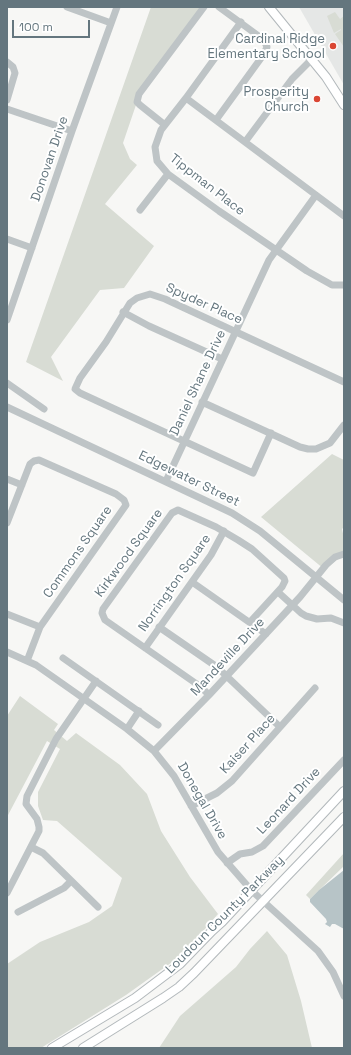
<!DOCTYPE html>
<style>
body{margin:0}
#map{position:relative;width:351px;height:1055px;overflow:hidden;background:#f7f7f5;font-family:"Space Grotesk",sans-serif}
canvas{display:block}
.frame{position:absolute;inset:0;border:8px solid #64767e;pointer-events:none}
.scale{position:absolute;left:12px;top:20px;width:78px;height:18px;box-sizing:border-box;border:2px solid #64767e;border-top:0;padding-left:5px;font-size:12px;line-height:14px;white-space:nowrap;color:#64767e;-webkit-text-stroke:3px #fff;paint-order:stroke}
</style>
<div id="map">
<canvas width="351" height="1055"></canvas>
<div class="frame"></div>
<div class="scale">100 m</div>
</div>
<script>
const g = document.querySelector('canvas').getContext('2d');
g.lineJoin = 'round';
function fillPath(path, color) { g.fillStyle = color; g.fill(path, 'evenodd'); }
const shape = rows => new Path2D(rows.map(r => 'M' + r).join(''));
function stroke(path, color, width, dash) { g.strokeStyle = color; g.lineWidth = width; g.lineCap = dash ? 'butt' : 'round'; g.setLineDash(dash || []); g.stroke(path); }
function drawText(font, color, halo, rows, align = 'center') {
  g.font = font + ' "Space Grotesk",sans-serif'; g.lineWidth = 4; g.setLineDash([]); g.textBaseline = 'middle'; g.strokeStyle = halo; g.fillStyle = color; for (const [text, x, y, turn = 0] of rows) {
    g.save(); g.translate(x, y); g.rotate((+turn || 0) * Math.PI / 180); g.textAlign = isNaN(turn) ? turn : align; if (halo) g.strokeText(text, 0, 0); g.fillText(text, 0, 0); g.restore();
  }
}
const built = shape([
 [299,7,344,7,344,85]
]);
const green = shape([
 [151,7,202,7,137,102,123,143,130,159,137,165,105,204,154,246,124,288,100,290,51,357,63,381,26,362],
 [335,12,340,19,344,16,344,47,335,34,341,30,341,29,334,33,327,16],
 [332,454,344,460,344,527,342,529,344,538,344,555,324,569,261,517],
 [20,696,58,724,54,730,67,741,76,733,120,765,147,794,161,831,190,877,218,914,182,955,126,995,41,1048,7,1048,7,964,40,942,89,922,112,906,122,878,57,821,43,820,38,806,38,792,60,749,47,741,7,817,7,716],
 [344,853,344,866,310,899,306,895],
 [267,931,287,955,301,1001,312,1048,159,1048,180,1016,236,967,250,949]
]);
const water = shape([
 [344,870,344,929,335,924,332,924,330,927,325,924,327,922,326,919,310,902,310,899,319,890]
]);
const minor = shape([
 [67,7,111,23],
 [241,22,186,98,161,130,155,147,157,161,168,174,219,211,307,271,332,285,344,285],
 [7,62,13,67,15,73,7,100],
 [186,98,344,216],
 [7,109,72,131],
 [216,120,264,54,267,47,264,40,219,7],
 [165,125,140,105,137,102,139,94,204,7],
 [245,142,292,79,312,59],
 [140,210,168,174],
 [7,239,32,248],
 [123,312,149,326,222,359],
 [7,320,72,131,117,7],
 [7,383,44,409],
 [202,402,300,447,308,449,316,449,330,443,344,425],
 [7,407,232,513,260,531,344,600],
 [271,433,253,473,80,393,75,389,80,378,106,342,130,303,137,298,150,294,165,299,344,382],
 [7,479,22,485],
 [166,481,269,260,316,195],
 [7,523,30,464,34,461,39,460,116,494,124,500,126,505,40,627,27,661],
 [192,582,266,634],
 [278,592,301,613,306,616,317,619,331,618,344,623],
 [7,614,40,627],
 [159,627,217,667,280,727],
 [145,648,211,555,224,531],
 [7,652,36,665,127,729,154,751,174,776,218,852,252,891,318,951,333,972,344,996],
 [63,658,158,725],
 [209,695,201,687,105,620,102,613,103,609,172,513,178,510,216,527,238,540,252,549,284,578,285,581,282,587,250,622],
 [127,729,139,711],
 [154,751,209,695,300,597,326,565,335,557,344,554],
 [191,806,217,793,232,781,315,688],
 [31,847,43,853,98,907],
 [227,863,240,854,252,852,263,846,344,760],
 [7,893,39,831,39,827,37,819,26,804,27,796,56,739,96,681],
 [18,912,64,888,71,881]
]);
const major = shape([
 [269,7,326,77,344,105],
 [52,1048,135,998,180,964,212,931,222,922,344,791],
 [83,1048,163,998,179,987,194,973,344,817]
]);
const markers = [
 [333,46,4,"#da4633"],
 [317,99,4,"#da4633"]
];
const poiNames = [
 ["Cardinal Ridge",325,39],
 ["Elementary School",325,54],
 ["Prosperity",309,92],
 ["Church",309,107]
];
const streetNames = [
 ["Donovan Drive",50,159,-71],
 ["Tippman Place",207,185,38],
 ["Spyder Place",204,304,24],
 ["Daniel Shane Drive",198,383,-65],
 ["Edgewater Street",189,479,26],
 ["Commons Square",78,552,-55],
 ["Kirkwood Square",129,553,-54],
 ["Norrington Square",175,583,-55],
 ["Mandeville Drive",228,657,-47],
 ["Kaiser Place",248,744,-48],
 ["Donegal Drive",202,801,60],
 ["Leonard Drive",289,801,-47],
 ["Loudoun County Parkway",225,915,-45]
];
fillPath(built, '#e5e7e6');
fillPath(green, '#d8dcd4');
fillPath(water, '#b7c4c7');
stroke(major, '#b2b8bb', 10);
stroke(minor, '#bec4c6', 7);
stroke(major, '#fff', 8);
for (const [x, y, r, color] of markers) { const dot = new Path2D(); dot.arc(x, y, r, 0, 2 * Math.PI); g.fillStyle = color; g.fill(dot); stroke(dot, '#fff', 1.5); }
drawText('13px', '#64767e', '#fff', poiNames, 'right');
drawText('13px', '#64767e', '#fff', streetNames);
</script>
